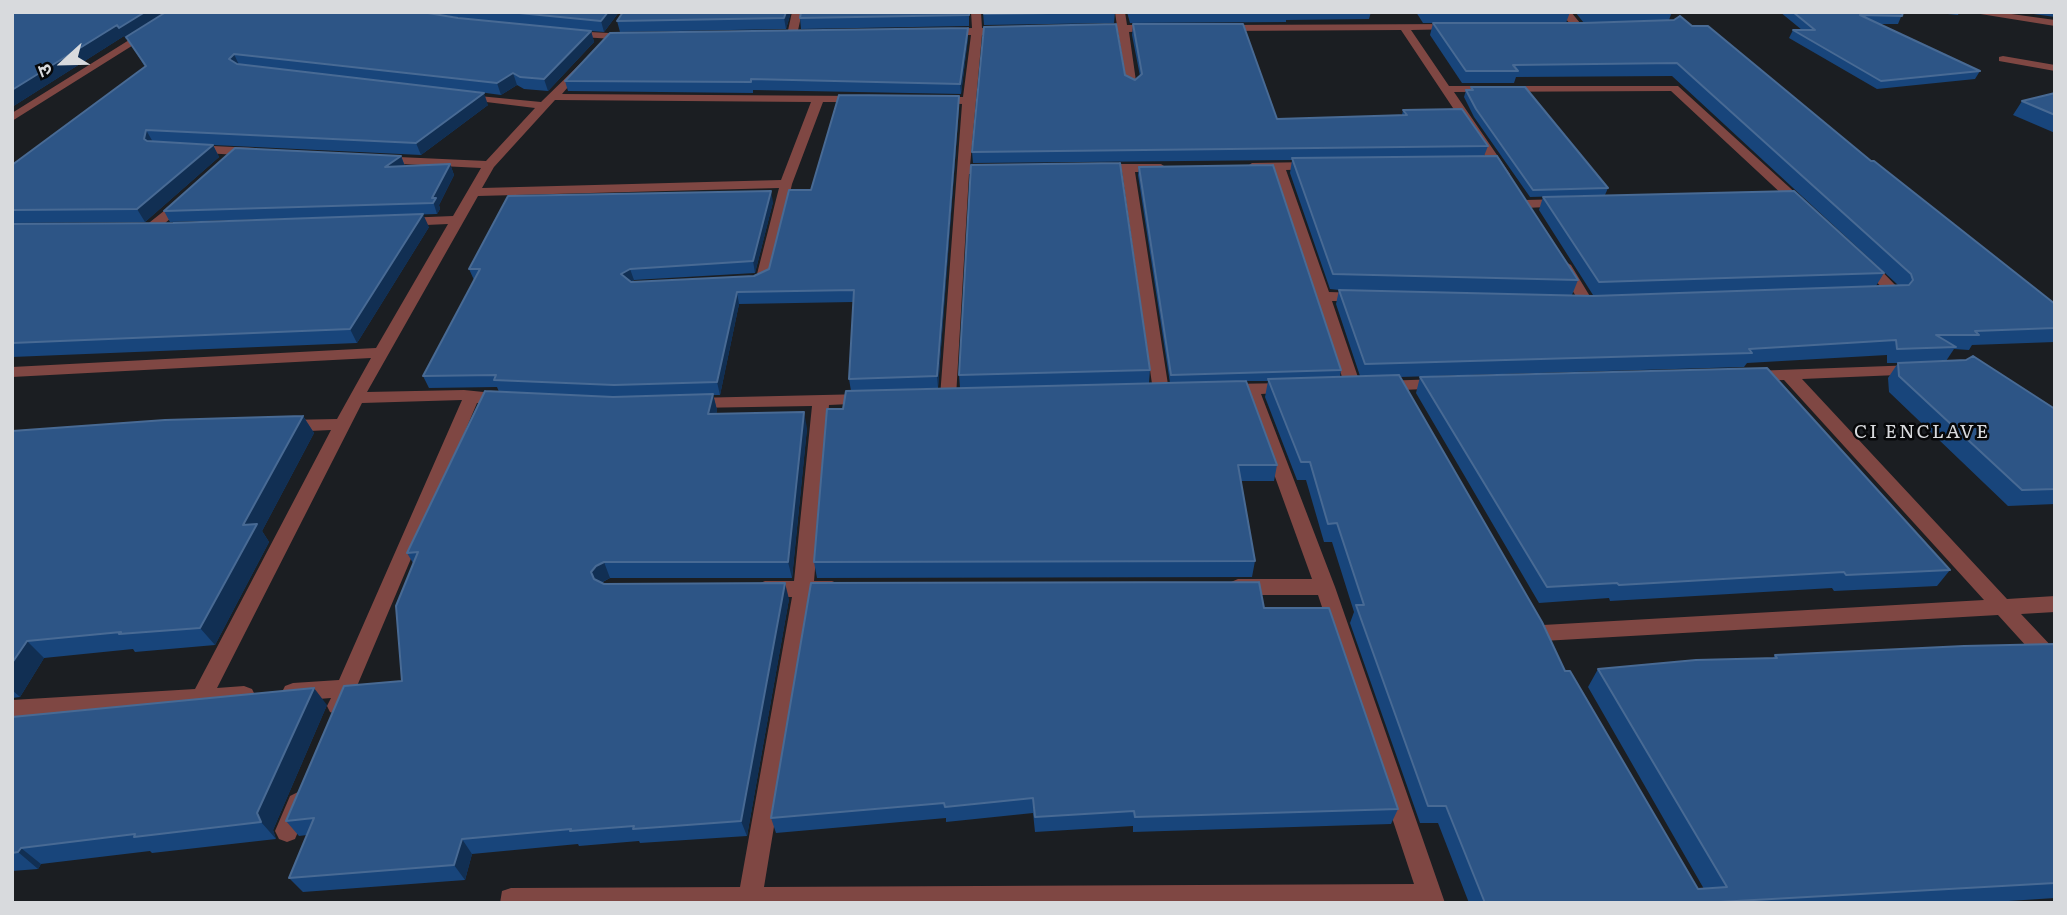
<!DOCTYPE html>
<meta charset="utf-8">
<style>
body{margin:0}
#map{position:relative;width:2067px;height:915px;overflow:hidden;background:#1b1e22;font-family:Literata,"Noto Sans Devanagari",serif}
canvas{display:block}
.frame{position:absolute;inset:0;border:14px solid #d8dadd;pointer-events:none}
.north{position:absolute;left:28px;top:28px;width:70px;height:70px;-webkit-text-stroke:5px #070809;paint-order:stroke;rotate:248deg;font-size:19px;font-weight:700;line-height:28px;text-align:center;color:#d8dadd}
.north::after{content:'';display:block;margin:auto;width:24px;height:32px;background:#d8dadd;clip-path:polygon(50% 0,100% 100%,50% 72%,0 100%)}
</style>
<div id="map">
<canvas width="2067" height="915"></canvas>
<div class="frame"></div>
<div class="north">उ</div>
</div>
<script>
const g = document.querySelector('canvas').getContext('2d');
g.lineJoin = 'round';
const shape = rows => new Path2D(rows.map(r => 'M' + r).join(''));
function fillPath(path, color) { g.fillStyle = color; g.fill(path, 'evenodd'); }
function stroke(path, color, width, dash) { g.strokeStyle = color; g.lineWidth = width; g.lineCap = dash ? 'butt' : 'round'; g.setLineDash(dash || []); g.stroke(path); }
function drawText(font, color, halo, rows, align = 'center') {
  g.font = font + ' Literata,serif'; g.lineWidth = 5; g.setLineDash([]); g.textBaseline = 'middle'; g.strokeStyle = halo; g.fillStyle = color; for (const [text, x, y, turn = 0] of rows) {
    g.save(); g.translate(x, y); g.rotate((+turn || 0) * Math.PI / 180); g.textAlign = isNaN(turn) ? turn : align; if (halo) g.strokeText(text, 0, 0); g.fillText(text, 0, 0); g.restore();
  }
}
const minor = shape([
 [174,12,186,12,12,121,12,113,174,12],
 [792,12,802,12,797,35,792,38,787,35,792,12],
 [971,12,981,12,982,28,1007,28,1012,31,1007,34,982,35,970,166,994,165,1000,169,994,173,969,174,956,397,948,402,940,397,962,104,937,103,931,100,937,97,963,97,971,35,944,35,939,32,944,29,972,28,971,12],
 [1115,12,1125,12,1127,25,1154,25,1159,28,1154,31,1129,32,1137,88,1127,86,1118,32,1095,32,1090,29,1095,26,1117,26,1115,12],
 [1560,12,1571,12,1585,29,1584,31,1576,31,1560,12],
 [1968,12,1997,12,2055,20,2055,26,1968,12],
 [1455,24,1459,25,1459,29,1411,30,1449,86,1678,86,1811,207,1804,211,1799,210,1671,91,1454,92,1510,174,1504,178,1499,177,1401,30,1221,31,1216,28,1221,25,1455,24],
 [570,31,629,34,634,37,629,40,566,36,566,32,570,31],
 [2003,56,2055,65,2055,71,1999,61,1999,57,2003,56],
 [581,63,586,66,562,94,860,96,866,99,860,102,823,102,792,184,771,277,754,284,749,285,742,281,757,274,779,188,478,196,367,392,464,390,503,394,511,399,503,404,477,403,346,712,338,715,330,712,327,706,331,698,293,701,285,698,282,692,285,686,293,683,339,680,462,400,362,403,217,688,244,686,252,689,255,695,252,701,201,707,12,718,12,700,195,689,331,430,287,432,279,426,287,420,337,419,371,358,12,377,12,367,376,348,448,224,404,226,397,222,404,218,453,216,481,168,381,163,377,162,377,156,486,161,535,108,462,99,458,98,458,94,541,102,581,63],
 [555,100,811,102,781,180,482,188,494,167,555,100],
 [192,145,255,148,261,152,255,156,188,152,188,146,192,145],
 [1312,162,1316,163,1316,169,1286,170,1329,292,1360,293,1367,297,1360,301,1332,301,1361,386,1353,391,1345,386,1274,170,1252,171,1246,167,1252,163,1312,162],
 [1099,164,1161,164,1167,168,1161,172,1135,172,1169,391,1167,395,1161,396,1153,391,1122,172,1095,171,1093,168,1099,164],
 [184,195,191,199,189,202,155,232,145,232,145,226,184,195],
 [1565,199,1572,203,1570,206,1525,208,1518,204,1525,200,1565,199],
 [1866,259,1871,260,1900,290,1902,293,1900,296,1890,296,1861,266,1861,260,1866,259],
 [1564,261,1571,265,1594,303,1592,306,1582,306,1580,303,1557,265,1564,261],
 [1916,365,1924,370,1922,374,1802,379,2007,599,2055,596,2055,612,2021,614,2055,650,2055,672,2048,670,1998,615,1543,641,1536,639,1533,633,1536,627,1543,625,1984,600,1784,380,1752,381,1744,376,1752,371,1916,365],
 [1440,379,1448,384,1446,388,1381,391,1373,386,1381,381,1440,379],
 [1290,383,1298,388,1296,392,1261,394,1335,587,1445,903,500,903,502,891,511,888,740,887,792,597,765,597,758,594,755,589,758,584,765,581,794,581,812,406,692,408,684,403,692,398,866,394,874,399,872,403,829,405,814,581,832,581,839,584,842,589,839,594,832,597,812,597,764,887,1414,884,1318,595,1238,595,1231,592,1228,587,1231,582,1238,579,1312,579,1245,394,1227,394,1219,389,1227,384,1290,383],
 [298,792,306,796,310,803,295,839,287,842,279,839,275,831,290,796,298,792]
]);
const wall = shape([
 [12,12,458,18,462,18,423,12,619,12,604,32,591,31,594,42,548,91,524,89,517,85,501,95,471,91,488,105,421,155,213,145,219,157,145,222,12,223,12,165,145,67,127,38,126,39,124,36,12,107],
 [623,12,791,12,786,29,620,32,617,21],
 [969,12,969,26,801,29,800,18],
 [983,12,1115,12,1114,23,984,25],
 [1127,12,1371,12,1369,19,1286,20,1286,22,1130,23],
 [1416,12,1570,12,1566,23,1584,23,1575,12,1672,12,1669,20,1692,26,1871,161,2055,304,2055,342,1972,345,1969,350,1954,349,1946,361,2055,409,2055,504,2008,506,1889,392,1888,378,1898,363,1887,363,1887,355,1747,363,1744,367,1400,377,1565,671,1698,889,1704,889,1588,687,1598,669,1773,658,1775,655,2055,644,2055,898,1978,903,1469,903,1438,823,1420,823,1350,623,1354,612,1332,542,1324,542,1306,480,1297,480,1265,397,1268,381,1246,381,1277,465,1274,481,1241,481,1255,561,1252,577,817,578,814,562,843,409,960,388,959,375,1150,370,1149,383,1170,383,1138,175,1139,167,1341,370,1340,376,1360,376,1336,304,1339,290,1330,289,1290,173,1292,160,973,163,972,152,1125,75,1135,80,1140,76,1132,35,1133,24,1277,119,1402,115,1403,110,1488,146,1484,156,1578,280,1572,295,1593,295,1539,210,1543,197,1884,273,1876,286,1898,285,1672,76,1516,77,1514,83,1462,83,1430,35,1433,23,1423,23],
 [1780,12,1903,12,1898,24,1878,24,1980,71,1975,79,1877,89,1789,38,1793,30,1802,30],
 [1927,12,1959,12,1958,15],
 [2019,12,2055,12,2055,17],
 [968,38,961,94,753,90,753,93,568,91,565,81],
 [1471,87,1608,188,1605,195,1530,197,1474,117,1464,97,1466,90,1471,90],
 [2055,93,2055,133,2013,115,2022,101],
 [959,96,959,107,938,388,851,391,849,379,853,302,739,304,720,395,713,395,717,410,716,414,807,428,792,578,610,578,601,583,789,599,747,836,640,843,639,841,579,846,578,844,472,854,465,880,303,892,289,878,307,835,299,836,286,821,402,681,413,563,407,553,499,392,497,387,429,388,423,376,474,280,469,269,773,202,755,273,634,280,631,282,754,276,769,269,811,190],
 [401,156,405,166,450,164,454,175,439,205,440,209,437,214,170,222,164,211],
 [12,224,429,227,357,343,12,357],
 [1420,377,1950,570,1937,586,1834,591,1832,588,1610,601,1609,598,1539,603,1416,393],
 [303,416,314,433,262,531,269,542,215,645,135,652,133,649,44,658,20,697,12,698,12,431],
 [1264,608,1398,809,1391,824,1133,832,1133,826,1035,832,1033,813,946,822,946,818,776,833,771,818],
 [327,705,273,830,276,839,152,853,150,851,41,864,38,869,12,871,12,717]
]);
const shadedWall = shape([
 [145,12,169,12,126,39,119,28],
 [608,12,619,12,604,32,601,21],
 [786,12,791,12,786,29,784,18],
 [117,25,124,36,12,107,12,90],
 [968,28,968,38,961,94,960,84],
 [591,31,594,42,548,91,544,79],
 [234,54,239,65,229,59],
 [513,73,517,85,501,95,497,83],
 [484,93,488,105,421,155,416,143],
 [959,96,959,107,938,388,937,376],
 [146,130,153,142,151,151,144,139],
 [213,145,219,157,145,222,137,209],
 [401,156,405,167,385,167],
 [450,164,454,175,439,205,440,209,437,214,432,198],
 [771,191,773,202,755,273,753,261],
 [423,214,429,227,357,343,350,329],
 [630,269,634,280,625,286,621,274],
 [737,292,739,304,720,395,717,382],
 [713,394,717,410,712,430,708,414],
 [804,412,807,428,792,578,788,562],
 [303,416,314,433,262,531,269,542,215,645,200,628,243,525],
 [604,562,610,578,602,582,598,588,591,572,596,566],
 [785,583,789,599,747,836,741,821],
 [27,641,44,658,20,697,12,690,12,663],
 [314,688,327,705,273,830,276,839,261,822,257,813],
 [462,839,472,854,465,880,454,865],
 [21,848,41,864,38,869,18,852]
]);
const building = shape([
 [12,12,145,12,119,28,117,25,12,90,12,12],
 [166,12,422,12,458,18,591,31,544,79,520,77,513,73,497,83,234,54,229,59,237,64,484,93,416,143,146,130,144,139,147,141,213,145,137,209,12,210,12,165,146,66,126,37,166,12],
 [509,12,608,12,601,21,509,12],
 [623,12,786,12,784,18,617,21,623,12],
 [801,12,969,12,969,15,800,18,801,12],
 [984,12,1115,12,984,14,984,12],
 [1793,12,1903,12,1902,16,1860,15,1980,71,1881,81,1793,30,1815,30,1793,12],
 [1680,16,1692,26,1708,26,1871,161,1874,161,2055,304,2055,328,1975,331,1979,335,1936,335,1956,347,1897,349,1896,340,1749,349,1752,353,1365,364,1339,290,1593,296,1909,285,1913,280,1911,274,1677,63,1513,65,1518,71,1466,71,1433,23,1584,23,1674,20,1680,16],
 [1116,24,1125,75,1135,80,1142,74,1133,24,1243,24,1277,119,1407,115,1403,110,1462,109,1488,146,972,152,984,27,1116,24],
 [968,28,960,84,751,79,751,82,565,81,610,33,968,28],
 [1471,87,1525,87,1608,188,1533,190,1476,109,1466,90,1473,90,1471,87],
 [2055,93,2055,115,2022,101,2055,93],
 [839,95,959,96,937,376,849,379,854,290,737,292,717,382,614,385,494,380,496,375,423,376,480,269,469,269,508,196,771,191,753,261,630,269,621,274,631,282,754,276,769,269,789,190,811,190,839,95],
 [235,148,401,156,385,167,450,164,432,198,436,198,433,203,164,211,235,148],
 [1497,156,1578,280,1333,274,1292,158,1497,156],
 [1120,163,1150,370,959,375,971,165,1120,163],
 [1273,165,1341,370,1171,375,1139,167,1273,165],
 [1794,191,1884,273,1599,282,1543,197,1794,191],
 [423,214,350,329,12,343,12,224,173,223,423,214],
 [1973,356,2055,409,2055,489,2022,490,1899,376,1898,363,1966,360,1973,356],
 [1767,368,1950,570,1846,575,1844,572,1619,585,1617,583,1547,587,1420,377,1767,368],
 [1399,375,1542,622,1565,671,1570,671,1698,889,1727,887,1598,669,1696,660,1777,658,1775,655,1964,646,2055,644,2055,883,1701,903,1485,903,1446,806,1428,806,1356,605,1364,605,1337,523,1328,524,1310,462,1301,462,1268,379,1399,375],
 [1246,381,1277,465,1238,465,1255,561,814,562,827,409,843,409,846,391,1246,381],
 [485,391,613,397,713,394,708,414,804,412,788,562,604,562,596,566,591,572,594,579,604,584,785,583,741,821,633,829,634,826,570,831,571,829,462,839,454,865,289,878,314,818,286,821,344,686,402,681,396,606,418,552,407,553,485,391],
 [303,416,243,525,257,524,200,628,119,634,121,632,27,641,12,663,12,431,165,420,303,416],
 [1259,582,1264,608,1329,608,1398,809,1135,817,1134,811,1035,817,1033,798,945,807,944,803,771,818,811,583,1259,582],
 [314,688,257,813,261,822,134,837,135,834,21,848,18,852,12,853,12,717,314,688]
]);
const neighbourhoodNames = [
 ["CI ENCLAVE",1922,432]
];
fillPath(minor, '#7f4743');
fillPath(wall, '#18457b');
fillPath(shadedWall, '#112f53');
fillPath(building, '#2d5586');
stroke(building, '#486a94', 2);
g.letterSpacing = '2px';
drawText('19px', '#d8dadd', '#070809', neighbourhoodNames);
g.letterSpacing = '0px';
</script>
